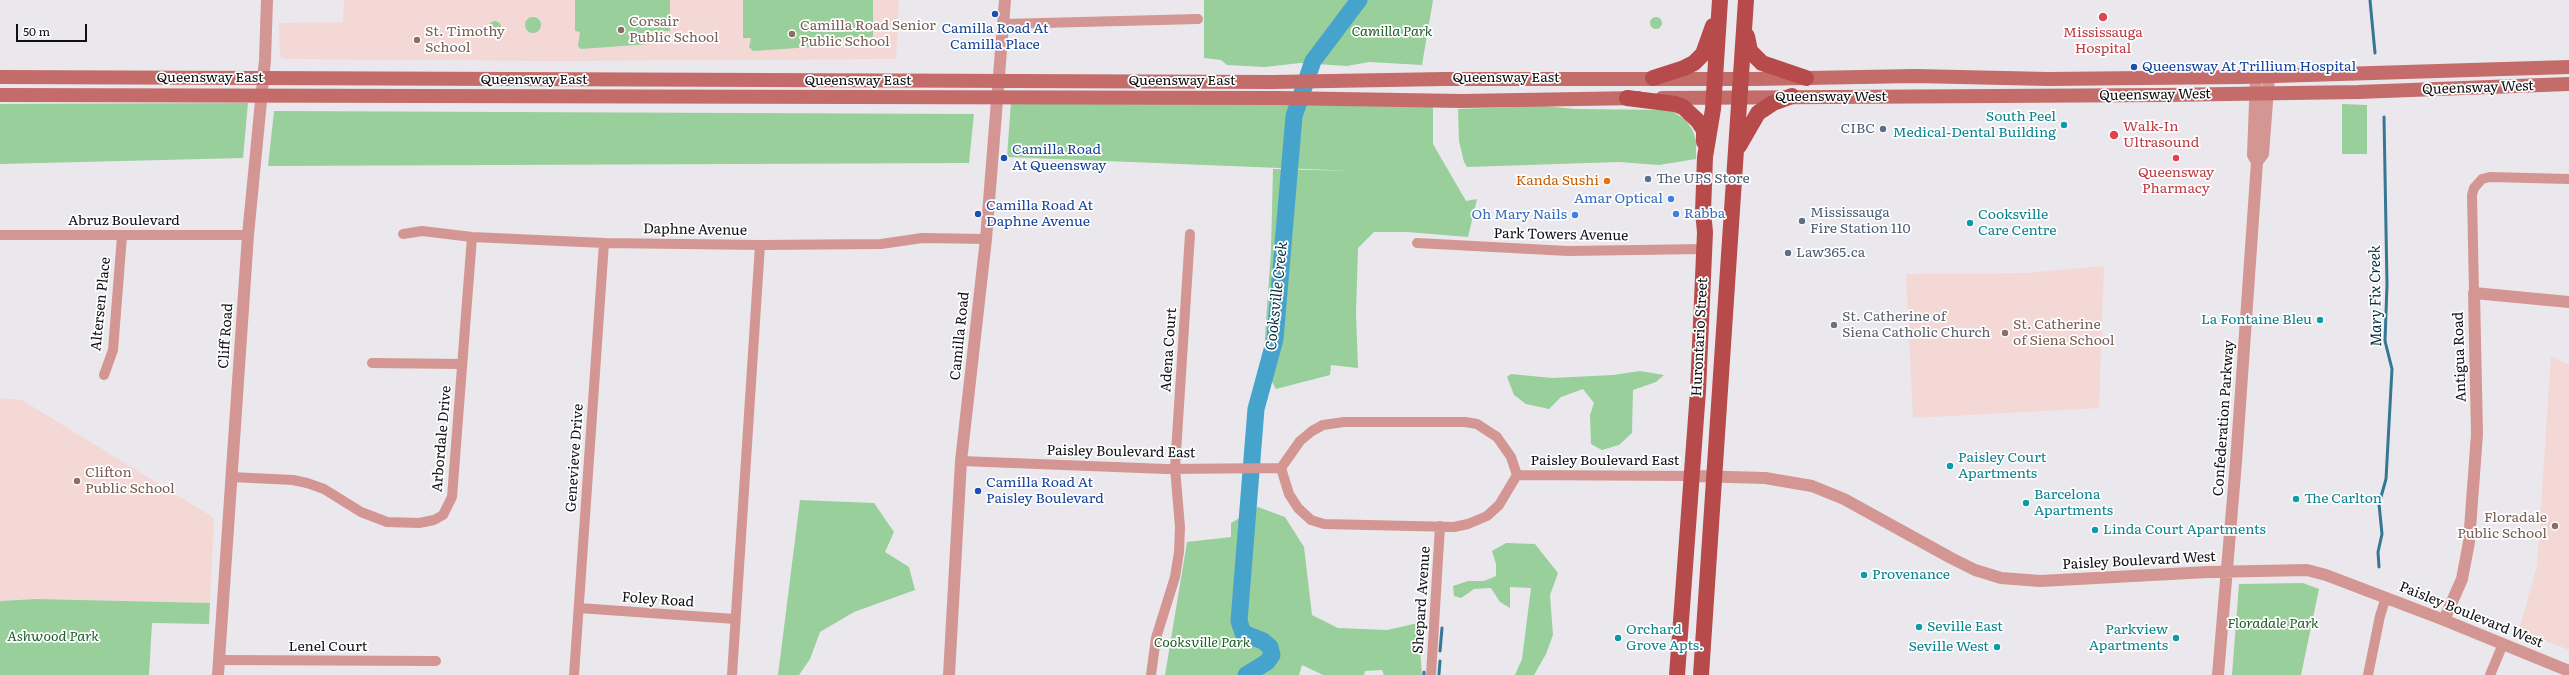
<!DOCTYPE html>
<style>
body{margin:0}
#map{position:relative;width:2569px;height:675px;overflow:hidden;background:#eae8ed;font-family:Literata,serif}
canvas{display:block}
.scale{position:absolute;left:16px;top:24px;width:71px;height:18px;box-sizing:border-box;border:2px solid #100f11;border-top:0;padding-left:5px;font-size:12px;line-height:14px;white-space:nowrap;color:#100f11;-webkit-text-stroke:3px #fff;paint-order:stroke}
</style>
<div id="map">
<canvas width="2569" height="675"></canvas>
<div class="scale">50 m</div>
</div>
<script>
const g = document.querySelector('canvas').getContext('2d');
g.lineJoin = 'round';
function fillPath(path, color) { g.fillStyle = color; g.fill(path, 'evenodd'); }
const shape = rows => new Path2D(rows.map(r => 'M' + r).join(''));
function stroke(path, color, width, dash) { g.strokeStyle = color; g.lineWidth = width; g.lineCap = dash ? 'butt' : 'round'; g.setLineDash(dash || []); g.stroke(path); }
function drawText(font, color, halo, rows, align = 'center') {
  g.font = font + ' Literata,serif'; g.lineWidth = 3.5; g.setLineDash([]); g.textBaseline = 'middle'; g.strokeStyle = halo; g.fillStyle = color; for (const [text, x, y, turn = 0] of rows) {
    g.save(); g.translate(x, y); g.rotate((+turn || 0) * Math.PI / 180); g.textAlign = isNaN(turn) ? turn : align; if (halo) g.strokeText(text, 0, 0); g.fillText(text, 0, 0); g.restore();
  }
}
const education = shape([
 [344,0,899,0,896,59,552,61,284,59,280,56,279,23,343,22],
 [2104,266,2099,408,1913,418,1906,274,2027,273],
 [2551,356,2569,365,2569,650,2519,630,2537,566],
 [0,398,22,400,214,518,210,603,36,599,0,601]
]);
const green = shape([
 [575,0,670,0,670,31,649,31,649,44,581,49,578,46,580,32,575,31],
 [743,0,873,0,873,37,842,37,840,45,753,51,749,47,751,38,743,38],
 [1204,0,1433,0,1422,65,1369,62,1347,66,1300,63,1265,67,1227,65,1221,60,1204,58],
 '1650 23a6 6 0 1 1 12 0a6 6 0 1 1-12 0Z',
 '525 25a8 8 0 1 1 16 0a8 8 0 1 1-16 0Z',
 '489 27a6 6 0 1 1 12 0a6 6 0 1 1-12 0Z',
 [1011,102,1433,103,1433,144,1466,201,1477,199,1468,237,1407,232,1374,232,1358,248,1356,313,1358,368,1331,365,1330,375,1276,389,1263,366,1271,250,1273,169,1354,171,1007,157],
 [248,103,243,158,0,164,0,104],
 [2342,104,2367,105,2367,154,2342,154],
 [1544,106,1576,109,1670,110,1686,120,1693,131,1696,140,1696,159,1659,165,1619,162,1467,167,1464,162,1459,141,1458,109],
 [274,111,974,114,969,163,268,166],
 [1640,371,1664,375,1656,382,1633,390,1632,433,1619,445,1602,450,1591,444,1590,415,1594,403,1583,389,1561,397,1549,409,1526,404,1514,395,1507,377,1511,374,1552,378,1613,375],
 [800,500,874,503,894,532,885,552,909,567,915,590,854,612,820,632,810,659,799,675,778,675],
 [1258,507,1285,517,1304,547,1312,615,1338,628,1387,630,1418,623,1422,675,1384,675,1382,670,1365,671,1364,675,1323,675,1302,665,1299,675,1165,675,1187,542,1231,537,1231,523],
 [1506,543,1535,544,1558,573,1550,595,1553,635,1546,654,1534,675,1515,675,1522,659,1531,588,1510,587,1510,608,1500,602,1491,588,1474,589,1461,598,1454,596,1453,586,1468,581,1484,581,1496,576,1496,564,1492,551],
 [2303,583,2319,589,2301,675,2232,675,2239,584],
 [36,599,210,603,209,624,152,623,149,675,0,675,0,601]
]);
const stream = shape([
 [2370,0,2375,53],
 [2379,567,2378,552,2382,534,2379,504,2386,479,2392,369,2385,341,2387,285,2384,117],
 [1440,651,1442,628],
 [1439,674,1440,661],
 [1424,675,1424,672]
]);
const river = shape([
 [1246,675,1267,662,1272,655,1270,647,1263,641,1243,633,1239,621,1256,409,1275,339,1294,116,1313,61,1359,0]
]);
const minor = shape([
 [1003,24,1198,19],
 [403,234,422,231,472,237,604,243,760,245,881,244,922,238,986,239],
 [0,235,248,235],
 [1417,243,1568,251,1704,249],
 [2474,293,2472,195,2474,188,2482,179,2490,177,2569,179],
 [372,363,462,364],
 [104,375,113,350,122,236],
 [1344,422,1465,422,1477,424,1497,437,1511,457,1517,475,1499,505,1487,516,1468,524,1454,527,1324,524,1311,520,1298,508,1289,494,1281,468,1300,441,1312,431,1323,425,1344,422],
 [961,461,1166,469,1281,468],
 [1517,475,1693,476],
 [231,477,293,480,307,483,324,489,361,512,387,522,419,523,434,520,443,515,452,497,472,237],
 [579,608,735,619],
 [219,660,436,661],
 [574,675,604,243],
 [732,675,760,245],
 [1151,675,1156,638,1175,577,1179,552,1180,527,1175,468,1190,234],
 [1431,675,1440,526],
 [2368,675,2380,616,2386,597],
 [2490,675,2503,644]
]);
const tertiary = shape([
 [2257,162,2263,154,2269,76],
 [1693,476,1765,478,1812,486,1844,499,1951,558,1975,570,2001,578,2040,581,2208,572,2307,570,2326,575,2444,620,2569,671],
 [2444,620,2462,579,2469,542,2477,434,2474,293,2569,302],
 [218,675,248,235,265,60,267,0],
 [949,675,961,461,986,239,1005,0],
 [2218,675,2236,462,2257,162,2253,155,2256,77]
]);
const secondary = shape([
 [0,77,1272,82,1445,79,1754,79,1915,76,2048,79,2242,77,2569,67],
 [0,95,1278,98,1462,101,1638,98],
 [1662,98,2164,95,2358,92,2569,84]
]);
const primary = shape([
 [1747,36,1750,51,1762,63,1806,78],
 [1653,78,1684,68,1694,63,1703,54,1713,26],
 [1627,98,1675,104,1683,107,1698,121,1704,130,1704,142],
 [1739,146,1758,113,1773,103,1792,96],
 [1677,675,1698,391,1705,232,1703,212,1705,157,1713,109,1720,0],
 [1701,675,1746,0]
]);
const markers = [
 [995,14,4,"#1a4fb4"],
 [2103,17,5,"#e0444e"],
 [621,30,4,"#8d6e63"],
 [792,34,4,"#8d6e63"],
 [417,40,4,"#8d6e63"],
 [2134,67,4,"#1a4fb4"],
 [2064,125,4,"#0f9aa8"],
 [1883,129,4,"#5c6f8a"],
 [2114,135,5,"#e0444e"],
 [1004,158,4,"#1a4fb4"],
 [2176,158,4,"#e0444e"],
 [1648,179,4,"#5c6f8a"],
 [1607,181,4,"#e8710a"],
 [1671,199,4,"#3f7fe0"],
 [978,214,4,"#1a4fb4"],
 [1676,214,4,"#3f7fe0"],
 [1575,215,4,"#3f7fe0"],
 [1802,221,4,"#5c6f8a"],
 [1970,223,4,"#0f9aa8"],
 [1788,253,4,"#5c6f8a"],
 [2320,320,4,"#0f9aa8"],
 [1834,325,4,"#6b7280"],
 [2005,333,4,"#8d6e63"],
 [1950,466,4,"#0f9aa8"],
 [77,481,4,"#8d6e63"],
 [978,491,4,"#1a4fb4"],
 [2296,499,4,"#0f9aa8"],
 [2026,503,4,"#0f9aa8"],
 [2555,526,4,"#8d6e63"],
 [2095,530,4,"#0f9aa8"],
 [1864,575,4,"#0f9aa8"],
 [1919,627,4,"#0f9aa8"],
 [1618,638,4,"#0f9aa8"],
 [2176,638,4,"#0f9aa8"],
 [1997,647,4,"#0f9aa8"]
];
const educationNames = [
 ["Corsair",629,22],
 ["Public School",629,38],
 ["Camilla Road Senior",800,26],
 ["Public School",800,42],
 ["St. Timothy",425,32],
 ["School",425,48],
 ["St. Catherine",2013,325],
 ["of Siena School",2013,341],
 ["Clifton",85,473],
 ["Public School",85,489],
 ["Floradale",2547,518,"right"],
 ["Public School",2547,534,"right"]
];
const transitNames = [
 ["Camilla Road At",995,29,"center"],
 ["Camilla Place",995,45,"center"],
 ["Queensway At Trillium Hospital",2142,67],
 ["Camilla Road",1012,150],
 ["At Queensway",1012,166],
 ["Camilla Road At",986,206],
 ["Daphne Avenue",986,222],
 ["Camilla Road At",986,483],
 ["Paisley Boulevard",986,499]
];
const parkNames = [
 ["Camilla Park",1392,32],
 ["Floradale Park",2273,624],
 ["Ashwood Park",53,637],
 ["Cooksville Park",1202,643]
];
const healthNames = [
 ["Mississauga",2103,33],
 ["Hospital",2103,49],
 ["Walk-In",2123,127,"left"],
 ["Ultrasound",2123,143,"left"],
 ["Queensway",2176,173],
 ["Pharmacy",2176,189]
];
const streetNames = [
 ["Queensway East",210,78],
 ["Queensway East",1506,78],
 ["Queensway East",534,80],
 ["Queensway East",858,81],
 ["Queensway East",1182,81],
 ["Queensway West",2478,88,-2],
 ["Queensway West",2155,95,-1],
 ["Queensway West",1831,97],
 ["Abruz Boulevard",124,221],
 ["Daphne Avenue",695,230,1],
 ["Park Towers Avenue",1561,235,1],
 ["Altersen Place",101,304,-84],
 ["Cliff Road",226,336,-86],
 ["Camilla Road",960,336,-84],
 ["Hurontario Street",1700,337,-87],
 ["Adena Court",1169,350,-86],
 ["Antigua Road",2460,357,-92],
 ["Confederation Parkway",2224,418,-86],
 ["Arbordale Drive",442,439,-85],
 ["Paisley Boulevard East",1121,452,1],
 ["Genevieve Drive",575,458,-86],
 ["Paisley Boulevard East",1605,461],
 ["Paisley Boulevard West",2139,561,-3],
 ["Foley Road",658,600,4],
 ["Shepard Avenue",1422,600,-86],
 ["Paisley Boulevard West",2471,615,22],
 ["Lenel Court",328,647]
];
const cultureNames = [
 ["South Peel",2056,117,"right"],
 ["Medical-Dental Building",2056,133,"right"],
 ["Cooksville",1978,215],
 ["Care Centre",1978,231],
 ["La Fontaine Bleu",2312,320,"right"],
 ["Paisley Court",1958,458],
 ["Apartments",1958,474],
 ["Barcelona",2034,495],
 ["Apartments",2034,511],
 ["The Carlton",2304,499],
 ["Linda Court Apartments",2103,530],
 ["Provenance",1872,575],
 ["Seville East",1927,627],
 ["Orchard",1626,630],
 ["Grove Apts.",1626,646],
 ["Parkview",2168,630,"right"],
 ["Apartments",2168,646,"right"],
 ["Seville West",1989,647,"right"]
];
const serviceNames = [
 ["CIBC",1875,129,"right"],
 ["The UPS Store",1656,179],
 ["Mississauga",1810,213],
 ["Fire Station 110",1810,229],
 ["Law365.ca",1796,253]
];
const foodNames = [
 ["Kanda Sushi",1599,181]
];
const shopNames = [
 ["Amar Optical",1663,199],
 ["Rabba",1684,214,"left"],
 ["Oh Mary Nails",1567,215]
];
const worshipNames = [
 ["St. Catherine of",1842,317],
 ["Siena Catholic Church",1842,333]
];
const waterNames = [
 ["Cooksville Creek",1277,296,-84],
 ["Mary Fix Creek",2376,296,-91]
];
fillPath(education, '#f3d8d5');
fillPath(green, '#98cf9b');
stroke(stream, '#367794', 3);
stroke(river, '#46a3cc', 17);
stroke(minor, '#d49693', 10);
stroke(tertiary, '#d49693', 12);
stroke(secondary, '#c46c6a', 14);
stroke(primary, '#b74b4c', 16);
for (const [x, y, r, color] of markers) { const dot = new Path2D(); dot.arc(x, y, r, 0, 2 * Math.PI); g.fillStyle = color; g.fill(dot); stroke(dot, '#fff', 1.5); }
drawText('14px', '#785e54', '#fff', educationNames, 'left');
drawText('14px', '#164399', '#fff', transitNames, 'left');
drawText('italic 14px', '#1d5e26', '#fff', parkNames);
drawText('14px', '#be3a42', '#fff', healthNames);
drawText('14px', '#100f11', '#fff', streetNames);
drawText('14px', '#0d838f', '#fff', cultureNames, 'left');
drawText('14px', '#4e5e75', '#fff', serviceNames, 'left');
drawText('14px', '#c56008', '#fff', foodNames, 'right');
drawText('14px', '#366cbe', '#fff', shopNames, 'right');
drawText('14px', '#5b616d', '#fff', worshipNames, 'left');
drawText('italic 15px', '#042f40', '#fff', waterNames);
</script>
